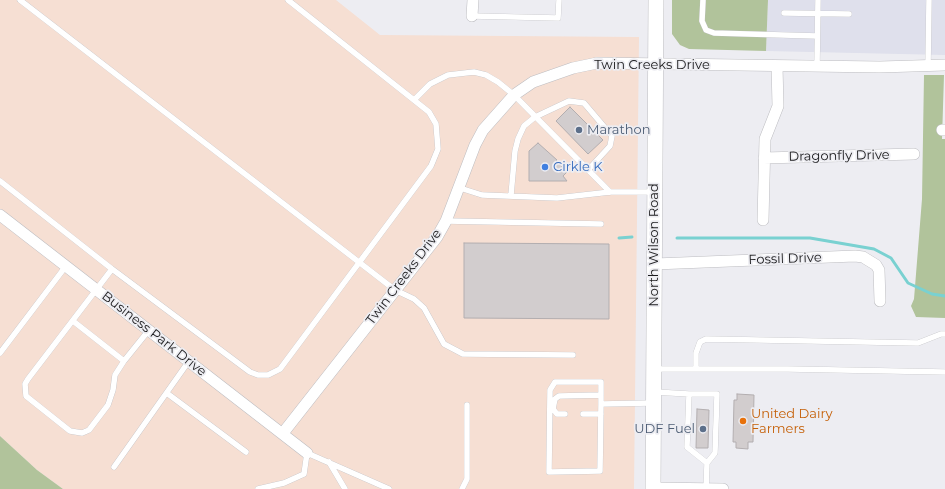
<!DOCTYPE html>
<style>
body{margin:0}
canvas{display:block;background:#ededf2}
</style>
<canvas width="945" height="489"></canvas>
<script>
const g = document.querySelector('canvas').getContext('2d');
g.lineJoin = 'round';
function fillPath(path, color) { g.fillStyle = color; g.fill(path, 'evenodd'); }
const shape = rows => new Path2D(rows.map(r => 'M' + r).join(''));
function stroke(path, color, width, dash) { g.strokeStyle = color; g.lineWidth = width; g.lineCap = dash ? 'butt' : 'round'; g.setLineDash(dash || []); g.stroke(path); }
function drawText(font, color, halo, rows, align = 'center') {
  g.font = font + ' Montserrat,sans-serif'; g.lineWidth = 3.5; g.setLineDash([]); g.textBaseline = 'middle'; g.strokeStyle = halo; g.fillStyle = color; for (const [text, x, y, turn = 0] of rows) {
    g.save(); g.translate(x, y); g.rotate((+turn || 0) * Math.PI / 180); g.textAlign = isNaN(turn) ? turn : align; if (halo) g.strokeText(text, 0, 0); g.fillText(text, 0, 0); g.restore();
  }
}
const built = shape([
 [768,0,945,0,945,55,766,51]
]);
const industrial = shape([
 [0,0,336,0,380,35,639,37,634,489,63,489,37,470,0,436]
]);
const green = shape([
 [672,0,768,0,766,51,689,49,680,45,672,34],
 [924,75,944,75,942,139,945,139,945,318,916,317,911,306,914,299,922,199],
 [0,436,37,470,63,489,0,489]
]);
const stream = shape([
 [619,238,632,237],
 [677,238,810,238,874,249,891,258,908,283,932,294,945,296]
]);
const building = shape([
 [570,107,603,140,588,154,556,121,570,107],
 [538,143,557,160,556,161,567,172,563,176,567,181,529,181,529,151,538,143],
 [464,243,609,244,609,319,464,318,464,243],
 [737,394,754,395,753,442,748,442,748,449,736,448,736,442,733,442,734,400,737,400,737,394],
 [697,409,709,410,708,448,696,448,697,409]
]);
const lane = shape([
 [20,0,395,290,414,299,424,308,444,344,463,354,573,355],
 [703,0,702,21,706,30,714,33,817,36],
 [784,13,849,14],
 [472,16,558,18,559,0],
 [817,66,818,0],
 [928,66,929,0],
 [415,99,430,84,448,75,474,72,486,75,498,82,514,95,610,192],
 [0,181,112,269,250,372,258,375,268,375,280,369,431,166,438,149,436,124,429,112,288,0],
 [460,188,482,195,557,198,610,192,654,192],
 [511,195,515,151,518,139,524,126,535,117,569,101,584,103,612,136,610,146,588,170],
 [446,221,601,224],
 [112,269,28,379,25,384,26,396,70,431,82,433,89,430,108,405,113,390,115,375,124,361,149,330],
 [73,321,124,361],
 [0,353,66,266],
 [655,369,788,369,945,372],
 [696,369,696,353,700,342,706,339,918,343,941,334,945,334],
 [655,392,689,394,687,447,707,463,706,489],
 [168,394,246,452],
 [689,394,717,394,715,453,707,463],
 [601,404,601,382,555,382,550,390,549,472,600,471,601,404,652,403],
 [565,414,557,414,553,409,555,399,559,396,601,395],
 [583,414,601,414],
 [329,462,345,489],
 [114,467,189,361],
 [258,489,284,483,304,474,307,453,389,489],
 [462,489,467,479,467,405]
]);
const street = shape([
 [472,16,473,0],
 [942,130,945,130],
 [764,158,914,154],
 [0,215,307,453],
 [763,220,765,139,778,106,777,66],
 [655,264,855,256,863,257,876,265,879,270,880,301],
 [283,433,437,237,446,221,475,145,483,130,514,95,533,82,573,68,597,63,880,67,945,65],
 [653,488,723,489]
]);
const secondary = shape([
 [653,489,656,0]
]);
const markers = [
 [579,130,4,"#5c6f8a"],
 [545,167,4,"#3f7fe0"],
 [743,421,4,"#e8710a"],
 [703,429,4,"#5c6f8a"]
];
const streetNames = [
 ["Twin Creeks Drive",652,65],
 ["Dragonfly Drive",839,156,-1],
 ["North Wilson Road",654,245,-90],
 ["Fossil Drive",785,259,-2],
 ["Twin Creeks Drive",404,277,-53],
 ["Business Park Drive",154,334,38]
];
const serviceNames = [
 ["Marathon",587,130],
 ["UDF Fuel",695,429,"right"]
];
const shopNames = [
 ["Cirkle K",553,167]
];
const foodNames = [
 ["United Dairy",751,414],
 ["Farmers",751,429]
];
fillPath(built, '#dfe0ec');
fillPath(industrial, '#f6dfd3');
fillPath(green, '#b1c39b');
stroke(stream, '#79d1d1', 3);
fillPath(building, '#d2cdce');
stroke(building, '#b3aeb0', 1);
stroke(lane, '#bdbdc1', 6);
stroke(street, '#bdbdc1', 12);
stroke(secondary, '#bdbdc1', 16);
stroke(lane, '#fff', 5.5);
stroke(street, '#fff', 11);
stroke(secondary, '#fff', 15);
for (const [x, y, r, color] of markers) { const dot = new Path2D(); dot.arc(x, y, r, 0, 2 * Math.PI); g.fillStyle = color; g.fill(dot); stroke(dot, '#ededf2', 1.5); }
drawText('13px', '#1a1a1c', '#ededf2', streetNames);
drawText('13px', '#4e5e75', '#ededf2', serviceNames, 'left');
drawText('13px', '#366cbe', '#ededf2', shopNames, 'left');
drawText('13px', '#c56008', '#ededf2', foodNames, 'left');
</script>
